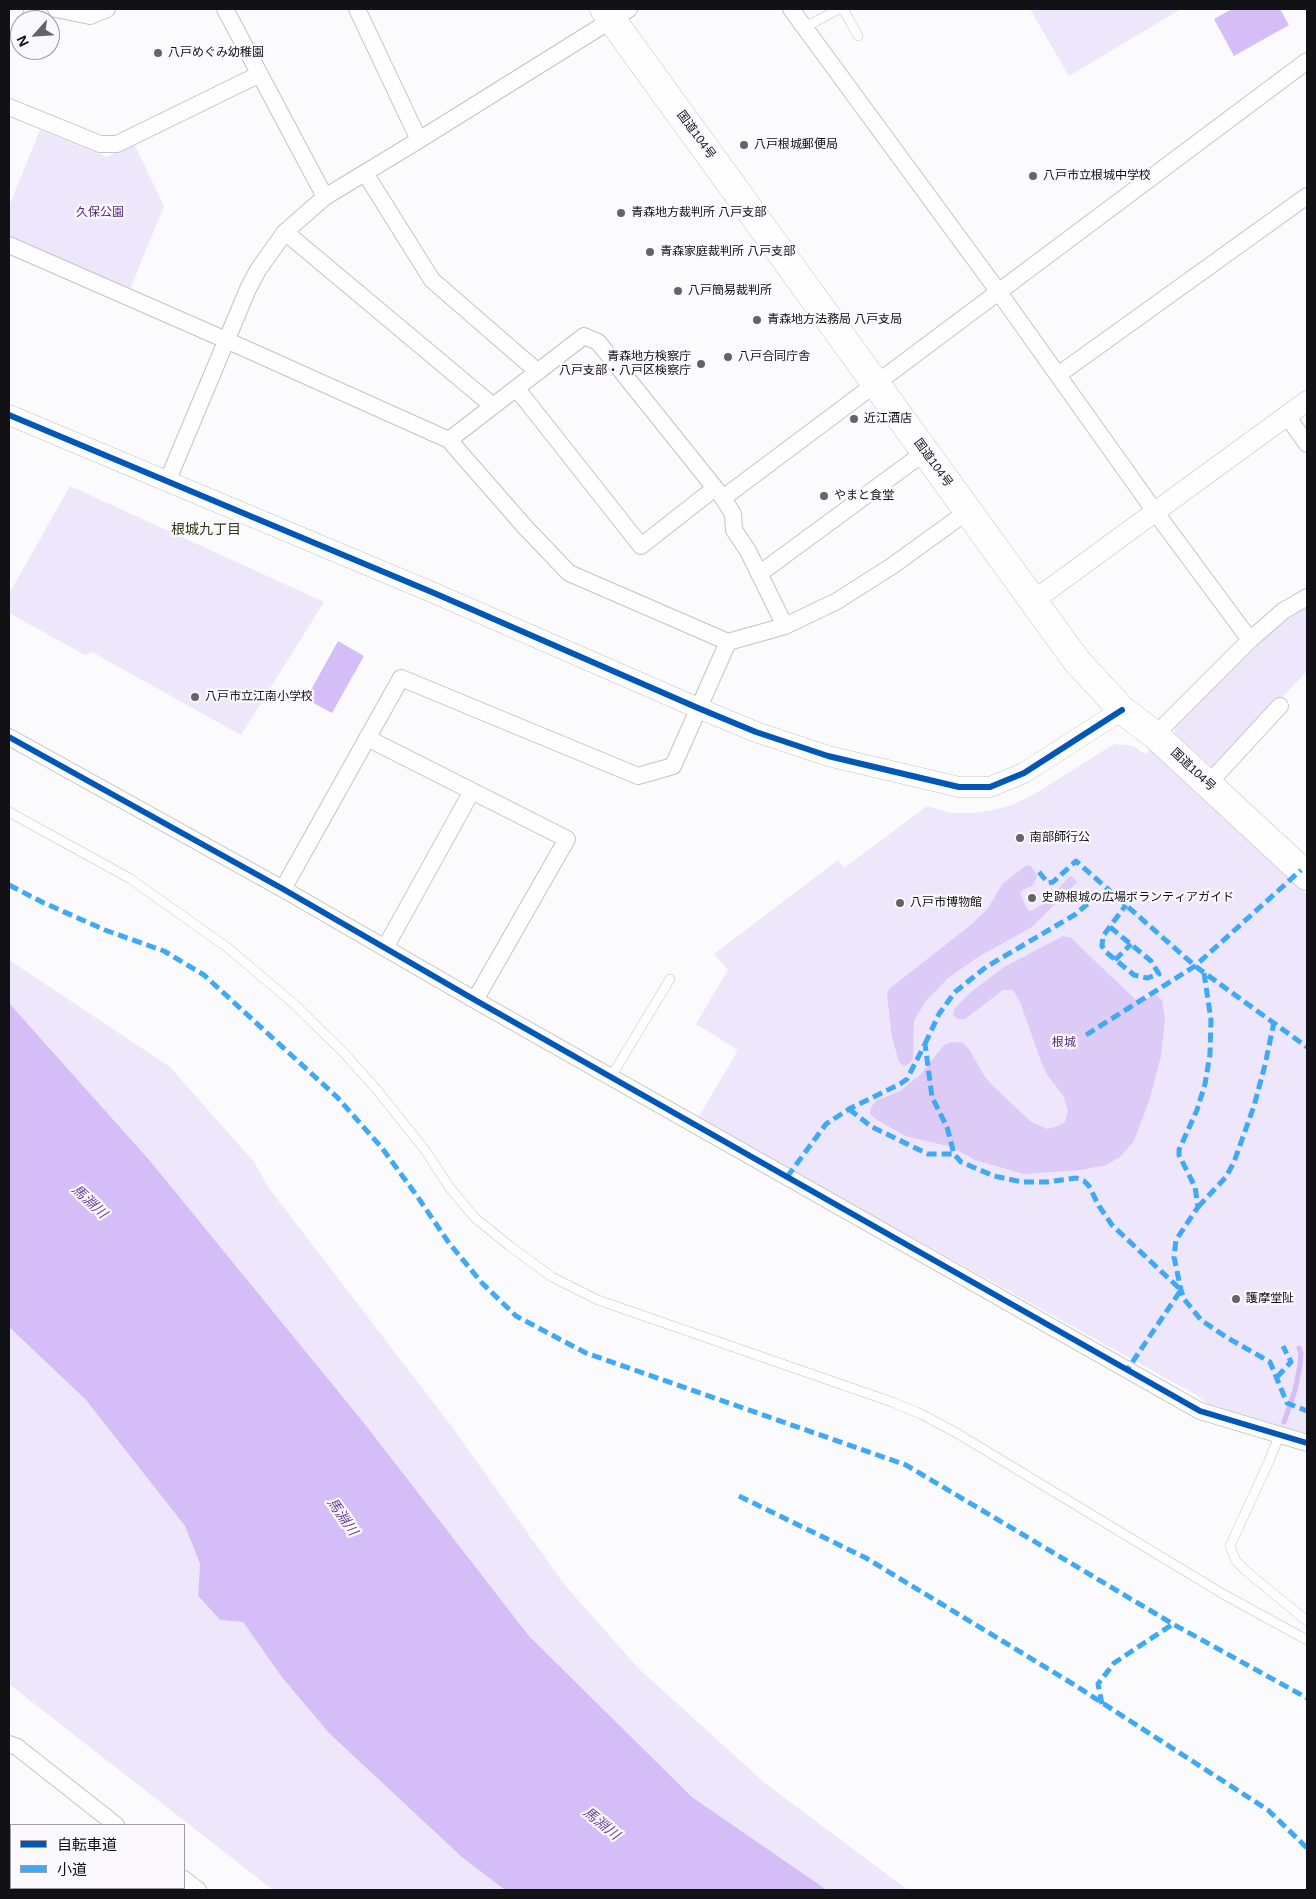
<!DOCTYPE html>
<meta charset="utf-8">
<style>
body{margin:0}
#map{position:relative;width:1316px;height:1899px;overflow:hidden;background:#fbfafd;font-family:Helvetica,"Noto Sans JP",sans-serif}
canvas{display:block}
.frame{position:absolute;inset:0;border:10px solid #121115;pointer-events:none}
.legend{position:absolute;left:10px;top:1824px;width:175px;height:65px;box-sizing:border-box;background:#fbf9fe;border:1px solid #9e9ca1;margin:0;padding:6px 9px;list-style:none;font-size:15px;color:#121115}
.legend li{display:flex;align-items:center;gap:10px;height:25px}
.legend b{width:25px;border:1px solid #9e9ca1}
.north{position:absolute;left:10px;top:10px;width:50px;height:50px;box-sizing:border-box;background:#fbf9fe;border:1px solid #9e9ca1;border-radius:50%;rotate:244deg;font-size:14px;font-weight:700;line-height:20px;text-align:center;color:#121115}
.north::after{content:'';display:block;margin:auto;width:18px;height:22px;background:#646366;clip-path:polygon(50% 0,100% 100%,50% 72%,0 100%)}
</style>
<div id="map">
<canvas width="1316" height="1899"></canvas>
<div class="frame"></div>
<ul class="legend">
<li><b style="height:6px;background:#0057b8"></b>自転車道</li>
<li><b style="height:6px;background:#3fa9f5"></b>小道</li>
</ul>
<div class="north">N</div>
</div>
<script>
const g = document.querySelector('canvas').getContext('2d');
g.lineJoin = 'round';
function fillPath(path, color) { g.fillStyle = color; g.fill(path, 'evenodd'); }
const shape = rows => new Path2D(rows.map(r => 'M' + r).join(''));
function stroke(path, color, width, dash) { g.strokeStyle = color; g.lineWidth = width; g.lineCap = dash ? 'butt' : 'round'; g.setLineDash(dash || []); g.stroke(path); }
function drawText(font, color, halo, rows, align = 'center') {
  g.font = font + ' Helvetica,"Noto Sans JP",sans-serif'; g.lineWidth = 4.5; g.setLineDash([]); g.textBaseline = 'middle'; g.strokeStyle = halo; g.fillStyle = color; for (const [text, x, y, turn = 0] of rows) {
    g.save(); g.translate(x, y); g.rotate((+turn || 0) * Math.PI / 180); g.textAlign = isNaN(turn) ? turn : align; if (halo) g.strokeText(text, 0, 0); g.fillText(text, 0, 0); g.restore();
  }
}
const green = shape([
 [1030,9,1181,9,1069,76],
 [40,130,107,157,134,144,164,206,130,289,9,236,9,206],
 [70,486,324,602,241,735,92,652,85,655,9,613,9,594],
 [1307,606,1307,671,1214,769,1175,734,1174,726,1286,618],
 [1114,744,1133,746,1145,754,1152,748,1307,894,1307,1437,1213,1410,1198,1396,901,1231,898,1232,698,1118,738,1050,696,1024,728,970,714,954,838,860,844,868,927,806,950,813,974,813,993,810,1012,805,1033,795],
 [9,960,170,1067,254,1162,268,1187,452,1427,564,1584,638,1668,766,1784,908,1890,827,1890,692,1797,529,1636,364,1423,151,1162,9,1003],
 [9,1327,86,1400,185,1526,200,1564,198,1597,220,1620,243,1622,281,1676,463,1858,505,1890,273,1890,9,1684]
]);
const forest = shape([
 [1027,865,1031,866,1037,875,1036,879,1032,886,1022,890,1020,894,1028,910,1031,911,1044,904,1069,877,1072,876,1077,882,1032,927,978,957,948,978,925,1002,914,1021,913,1058,909,1064,903,1066,899,1061,892,1038,887,995,889,989,972,924,988,908,1003,883],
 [1063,936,1071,938,1138,1002,1141,1002,1155,994,1162,1000,1165,1020,1161,1056,1150,1098,1134,1141,1120,1157,1106,1165,1081,1170,1024,1174,975,1160,952,1147,905,1136,876,1119,870,1114,871,1107,876,1101,900,1091,920,1075,944,1045,952,1042,963,1043,969,1049,983,1074,990,1083,1030,1121,1047,1129,1055,1127,1065,1122,1068,1111,1064,1097,1048,1076,1042,1064,1020,1002,1013,990,1003,990,965,1019,957,1019,953,1014,955,1008,971,992,1004,967]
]);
const water = shape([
 [1232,9,1280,9,1289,25,1234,56,1214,19],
 [338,641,364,656,332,713,306,699],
 [9,1003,151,1162,364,1423,529,1636,692,1797,827,1890,505,1890,463,1858,329,1733,281,1676,243,1622,220,1620,198,1596,200,1564,185,1526,86,1400,9,1327]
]);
const stream = shape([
 [1284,1422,1295,1390,1300,1365,1301,1353,1299,1348]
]);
const service = shape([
 [843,9,858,36],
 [805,27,839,9],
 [9,812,129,878,228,948,293,1003,345,1054,377,1090,425,1150,450,1188,475,1218,511,1247,552,1277,598,1300,892,1402,921,1414,955,1432,1223,1594,1307,1640],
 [611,1077,670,979],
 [1280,1434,1269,1461,1230,1546,1236,1561,1246,1571,1307,1621]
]);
const minor = shape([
 [56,9,90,16,107,9],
 [225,9,325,197],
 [357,9,419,140],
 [791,9,998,291,1156,513,1250,640],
 [9,30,15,9],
 [9,107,100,144,117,144,260,74],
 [365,173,432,280,538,372],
 [285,232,493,406],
 [9,245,226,340,449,440,525,527,569,573,728,642,785,626,837,601,892,566,968,511],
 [1058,375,1307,196],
 [517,389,641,546,715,488],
 [1287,416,1307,444],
 [449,440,584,336,598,342,723,498,733,514,734,530,748,551,785,626],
 [167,482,248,289,258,270,285,232,325,197,419,140,629,9],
 [723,498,1307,61],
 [759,574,925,452],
 [1155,735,1250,640,1283,611,1307,597],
 [9,737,283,889,475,1000,1200,1411,1307,1443],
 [367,738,567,839,475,1000],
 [1208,784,1280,706],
 [283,889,401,678,638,776,673,766,728,642],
 [385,948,472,791],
 [9,1744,17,1747,116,1825],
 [184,1879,198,1890],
 [120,1890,121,1888]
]);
const tertiary = shape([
 [9,415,434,593,698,708,756,732,828,756,959,787,990,787,1024,773,1122,710],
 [1033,601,1307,401]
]);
const trunk = shape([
 [604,9,1076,660,1122,710,1155,735,1307,876]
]);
const quiet = shape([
 [1039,872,1048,883,1053,882,1076,861,1195,966,1307,1047],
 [9,885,44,903,105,930,164,951,204,975,337,1097,382,1148,417,1196,449,1243,482,1283,516,1316,586,1353,906,1465,1173,1624,1307,1698],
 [1110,927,1151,961,1159,974,1147,978,1134,975,1106,952,1102,946,1103,936,1126,905],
 [1115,960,1131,944],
 [1204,973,1211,1020,1210,1054,1205,1084,1197,1110,1179,1150,1179,1155,1195,1187,1198,1207,1176,1240,1174,1257,1181,1290,1184,1299,1201,1320,1226,1337,1270,1362,1287,1403,1307,1411],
 [1086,1035,1195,966,1301,870],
 [925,1044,939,1014,955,992,986,967,1076,914,1092,900],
 [849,1109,872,1127,928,1154,954,1154],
 [787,1177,826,1124,849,1109,900,1084,907,1079,925,1044,932,1097,947,1127,954,1154,961,1162,994,1176,1022,1182,1047,1182,1076,1178,1084,1181,1089,1186,1099,1206,1112,1225,1181,1290,1127,1370],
 [1198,1207,1226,1177,1234,1162,1254,1106,1265,1065,1274,1022],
 [1277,1377,1291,1362,1283,1346],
 [739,1496,866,1558,1073,1684,1268,1810,1307,1848],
 [1102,1704,1098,1684,1114,1663,1173,1624]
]);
const cycleway = shape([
 [9,415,434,593,698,708,756,732,828,756,959,787,990,787,1024,773,1122,710],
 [9,737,283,889,475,1000,1200,1411,1307,1443]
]);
const markers = [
 [158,53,5,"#646366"],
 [744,145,5,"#646366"],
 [1033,176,5,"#646366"],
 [621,213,5,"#646366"],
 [650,252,5,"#646366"],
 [678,291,5,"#646366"],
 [757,320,5,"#646366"],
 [728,357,5,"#646366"],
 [701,364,5,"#646366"],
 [854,419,5,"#646366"],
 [824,496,5,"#646366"],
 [195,697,5,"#646366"],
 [1020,838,5,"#646366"],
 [1032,898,5,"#646366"],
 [900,903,5,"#646366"],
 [1236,1299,5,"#646366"]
];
const poiNames = [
 ["八戸めぐみ幼稚園",168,53],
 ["八戸根城郵便局",754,145],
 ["八戸市立根城中学校",1043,176],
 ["青森地方裁判所 八戸支部",631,213],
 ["青森家庭裁判所 八戸支部",660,252],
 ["八戸簡易裁判所",688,291],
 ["青森地方法務局 八戸支局",767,320],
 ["青森地方検察庁",691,357,"right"],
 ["八戸支部・八戸区検察庁",691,371,"right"],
 ["八戸合同庁舎",738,357],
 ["近江酒店",864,419],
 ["やまと食堂",834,496],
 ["八戸市立江南小学校",205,697],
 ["南部師行公",1030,838],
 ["史跡根城の広場ボランティアガイド",1042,898],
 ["八戸市博物館",910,903],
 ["護摩堂阯",1246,1299]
];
const streetNames = [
 ["国道104号",696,135,54],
 ["国道104号",933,463,54],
 ["国道104号",1193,770,43]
];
const parkNames = [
 ["久保公園",100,213],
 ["根城",1064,1043]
];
const neighbourhoodNames = [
 ["根城九丁目",206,530]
];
const waterNames = [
 ["馬淵川",89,1202,43],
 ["馬淵川",342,1517,55],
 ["馬淵川",601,1824,39]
];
fillPath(green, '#eee6fb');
fillPath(forest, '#dccbf7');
fillPath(water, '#d5bef7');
stroke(stream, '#d5bef7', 5);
stroke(service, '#c4c3c6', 10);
stroke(minor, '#c4c3c6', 18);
stroke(tertiary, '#c4c3c6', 21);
stroke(trunk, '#c4c3c6', 29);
stroke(service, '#fefeff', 9);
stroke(minor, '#fefeff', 16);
stroke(tertiary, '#fefeff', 20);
stroke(trunk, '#fefeff', 28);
stroke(quiet, '#3fa9f5', 5, [10, 5]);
stroke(cycleway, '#0057b8', 6);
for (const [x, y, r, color] of markers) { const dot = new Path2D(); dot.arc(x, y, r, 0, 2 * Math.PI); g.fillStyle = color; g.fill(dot); stroke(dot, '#fbf9fe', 2); }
drawText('12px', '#121115', '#fbf9fe', poiNames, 'left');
drawText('12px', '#121115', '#fbf9fe', streetNames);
drawText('12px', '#532781', '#fbf9fe', parkNames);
drawText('14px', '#2c3610', '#fbf9fe', neighbourhoodNames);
drawText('italic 14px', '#683e99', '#fbf9fe', waterNames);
</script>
